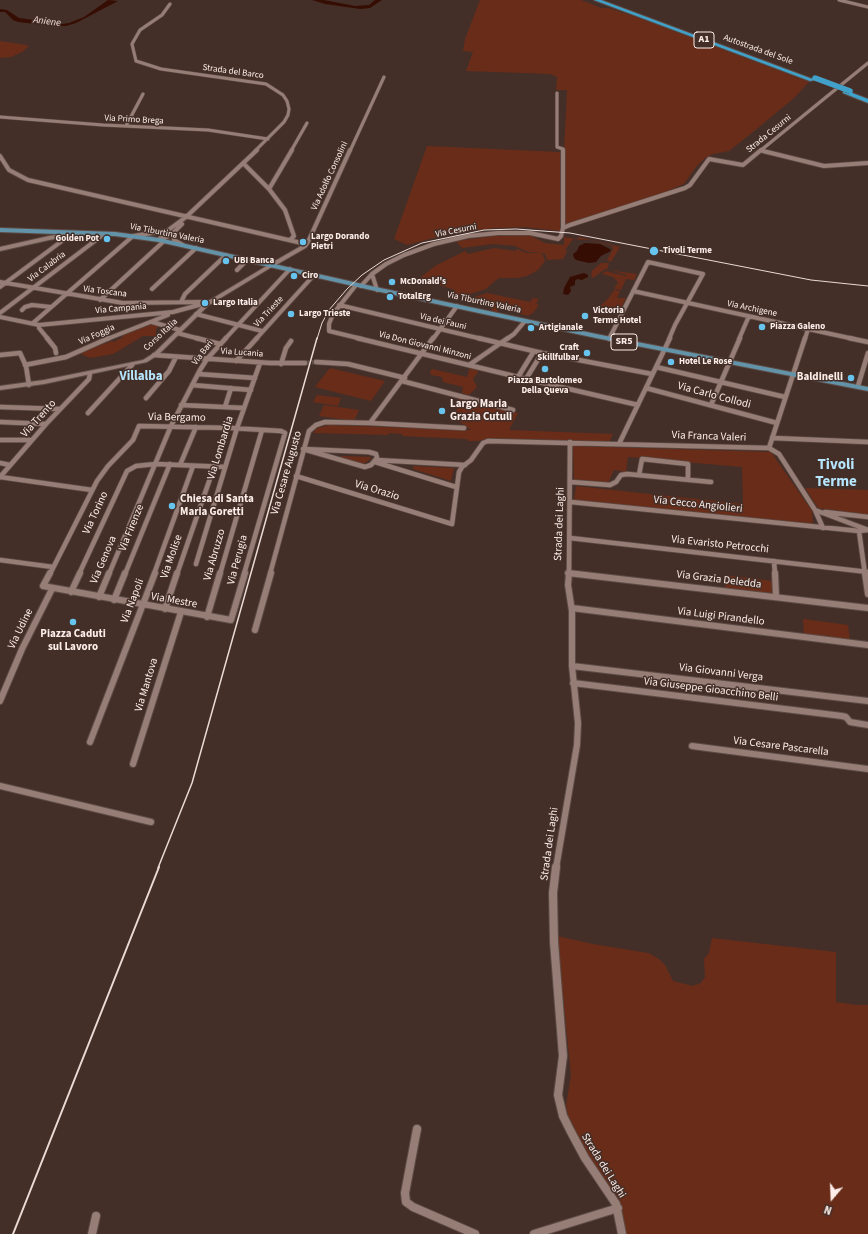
<!DOCTYPE html>
<style>
body{margin:0}
#map{position:relative;width:868px;height:1234px;overflow:hidden;background:#442f28;font-family:"Source Sans 3",sans-serif}
canvas{display:block}
.north{position:absolute;left:812px;top:1178px;width:40px;height:40px;-webkit-text-stroke:3px #442f28;paint-order:stroke;rotate:199deg;font-size:11px;font-weight:700;line-height:16px;text-align:center;color:#fdeeea}
.north::after{content:'';display:block;margin:auto;width:14px;height:18px;background:#fdeeea;clip-path:polygon(50% 0,100% 100%,50% 72%,0 100%)}
</style>
<div id="map">
<canvas width="868" height="1234"></canvas>
<div class="north">N</div>
</div>
<script>
const g = document.querySelector('canvas').getContext('2d');
g.lineJoin = 'round';
function fillPath(path, color) { g.fillStyle = color; g.fill(path, 'evenodd'); }
const shape = rows => new Path2D(rows.map(r => 'M' + r).join(''));
function stroke(path, color, width, dash) { g.strokeStyle = color; g.lineWidth = width; g.lineCap = dash ? 'butt' : 'round'; g.setLineDash(dash || []); g.stroke(path); }
function drawText(font, color, halo, rows, align = 'center') {
  g.font = font + ' "Source Sans 3",sans-serif'; g.lineWidth = 3; g.setLineDash([]); g.textBaseline = 'middle'; g.strokeStyle = halo; g.fillStyle = color; for (const [text, x, y, turn = 0] of rows) {
    g.save(); g.translate(x, y); g.rotate((+turn || 0) * Math.PI / 180); g.textAlign = isNaN(turn) ? turn : align; if (halo) g.strokeText(text, 0, 0); g.fillText(text, 0, 0); g.restore();
  }
}
const green = shape([
 [480,0,581,0,601,8,608,8,636,17,809,82,794,98,758,128,729,151,713,154,705,158,696,167,684,184,665,192,567,225,565,223,564,152,567,90,556,90,557,77,550,74,466,71,473,52,463,51,465,39],
 [0,41,26,45,29,46,22,52,11,57,0,58],
 [427,146,560,152,560,231,524,227,494,228,453,233,407,245,394,239],
 [529,235,545,243,564,245,564,237,577,239,579,237,620,247,611,262,607,260,613,249,612,246,590,240,573,239,565,250,567,251,563,259,547,260,545,254,543,253,528,252,515,246,493,244,462,248,456,241,495,236],
 [494,248,515,251,517,249,527,253,541,253,543,255,545,261,538,270,527,276,518,278,500,278,496,280,486,289,464,296,451,293,455,290,421,279,421,277,435,266,465,251,468,254],
 [601,263,609,263,607,270,637,274,634,280,626,279,621,290,614,289,616,285,618,284,617,281,613,277,602,274,605,271,626,276,627,275,605,269,593,278,591,276,592,271],
 [614,290,620,291,617,298,626,298,620,310,600,306,608,299],
 [487,293,530,302,533,298,539,299,536,304,539,305,533,313,528,316,499,308,497,313,490,311,493,309,491,308,494,305,471,298],
 [154,323,160,325,156,329,156,336,143,336,113,354,90,358,79,353,112,341,114,342,123,337,122,336],
 [470,367,476,369,478,372,473,379,477,387,469,395,462,393,463,387,443,382,442,377,431,375,430,372,432,369,467,377],
 [330,368,385,381,371,401,315,387],
 [317,395,341,398,338,406,313,402],
 [459,398,518,413,509,430,613,434,609,442,489,438,478,441,468,441,467,439,402,436,402,434,389,433,388,435,313,433,317,428,329,425,471,430,455,418],
 [324,405,359,410,354,421,319,416],
 [573,446,771,452,812,511,813,525,574,500,576,486,743,504,742,467,628,457,626,472,614,470,608,483,574,481],
 [341,456,370,457,371,458,364,464,341,458],
 [413,466,454,468,451,481,413,469],
 [805,488,868,490,868,515,818,508],
 [725,575,772,581,773,594,725,589],
 [803,619,848,625,850,641,804,635],
 [557,936,593,944,648,953,659,959,665,965,673,981,693,986,701,983,705,977,704,959,709,953,712,938,836,952,836,1002,857,1005,868,1005,868,1234,626,1234,622,1211,617,1198,601,1176,580,1141,568,1116,566,1106,571,1075]
]);
const water = shape([
 [108,0,118,1,76,23,66,26,53,26,18,22,13,20,5,12,0,12,0,9,7,10,19,18,62,24,69,23,84,17],
 [312,0,324,0,355,6,369,5,375,0,382,0,370,8,360,9,325,4],
 [585,243,600,244,610,249,611,251,601,256,596,262,589,263,576,260,574,258,573,254,577,251,579,246],
 [584,273,588,275,588,277,582,280,577,279,575,281,575,285,570,287,571,291,568,295,563,294,564,288,570,277]
]);
const streetTunnel = shape([
 [305,363,316,362]
]);
const streetFar4 = shape([
 [839,0,868,7],
 [170,4,162,15,140,30,132,44,136,61,161,69,266,84,283,95,287,101,289,109,288,115,284,122,255,151],
 [557,93,557,147,563,149,563,151],
 [0,117,103,125,208,130,268,139],
 [126,126,143,94],
 [291,151,307,123],
 [350,151,384,77],
 [760,151,868,63]
]);
const streetFar3 = shape([
 [563,150,563,228],
 [763,151,824,166,868,163],
 [0,156,9,170,28,180,306,244],
 [243,163,269,189,285,210,294,236,290,240],
 [269,189,292,150],
 [173,233,174,240,183,245],
 [159,240,163,234,186,217,257,150],
 [160,240,171,235,182,224],
 [272,265,305,246,308,242,350,150],
 [237,270,247,260],
 [372,274,377,290],
 [0,282,123,303,201,302],
 [356,285,333,314,329,324,329,331,362,339],
 [361,286,372,274,386,264,404,255,434,244,468,236,498,233,530,233,558,239,561,236,563,228,570,225,685,188,690,185,709,159,743,165,761,150],
 [0,287,70,235],
 [152,289,196,248],
 [633,291,854,339],
 [100,300,164,241],
 [181,302,185,294,226,255],
 [339,305,482,339],
 [22,310,25,307,32,305,51,307],
 [0,313,104,234],
 [196,314,262,331],
 [0,317,39,325,173,312,210,302],
 [152,322,180,330],
 [33,323,133,236,165,231],
 [39,325,39,328,48,339],
 [177,333,200,339],
 [107,339,168,315],
 [225,339,290,269],
 [256,339,314,275],
 [433,339,457,306],
 [507,339,514,334,525,321],
 [609,339,648,262,703,274,675,325,669,339],
 [739,339,749,316],
 [805,339,808,329]
]);
const streetFar2 = shape([
 [47,338,55,348,56,353],
 [196,338,220,344],
 [357,338,518,377],
 [478,338,542,353,652,374],
 [849,338,868,342],
 [534,351,518,377,526,379,542,353],
 [0,355,20,353,26,366,29,385],
 [154,355,270,363,305,363],
 [236,361,257,338],
 [316,362,348,364,405,378],
 [281,364,286,348,291,341],
 [25,365,66,357,109,338],
 [469,365,508,338],
 [656,367,785,397],
 [198,374,255,378],
 [526,379,638,405],
 [402,381,513,410],
 [192,385,251,390],
 [858,386,868,353],
 [646,388,777,423],
 [146,398,169,371,176,357],
 [181,405,244,408],
 [711,405,740,338],
 [0,407,60,409],
 [225,407,231,388],
 [88,413,132,365],
 [0,422,46,424],
 [370,423,464,428],
 [772,438,868,442],
 [0,440,32,440],
 [619,444,670,338],
 [769,448,805,338],
 [303,449,369,452,376,454,377,458,371,465,365,467,303,449],
 [376,460,465,465],
 [375,462,456,487],
 [0,463,10,465],
 [180,465,196,427],
 [639,475,642,459,688,464,688,479],
 [296,476,452,524,459,472,462,467,471,460,483,443,488,441,769,448,779,454,815,510,823,528],
 [0,477,46,424,89,379,90,373],
 [0,477,92,490],
 [571,482,610,485,616,482,621,475,627,474,711,482],
 [571,502,859,531,868,530],
 [815,510,868,530],
 [825,512,868,517],
 [859,531,865,574],
 [570,538,868,572],
 [0,560,53,567],
 [774,561,775,574],
 [196,564,237,428,260,363],
 [568,573,575,574],
 [50,574,97,481,108,466,133,440,139,426,231,428,281,431,285,433,244,574],
 [79,574,127,471,136,466,156,464,225,467],
 [109,574,171,426,200,370,207,359,226,338],
 [125,574,170,464],
 [154,574,193,466],
 [177,574,214,467],
 [220,574,262,430],
 [270,574,309,431,316,425,325,422,370,423,433,338],
 [569,574,570,442]
]);
const streetFar1 = shape([
 [50,573,43,586,231,620,245,573],
 [568,573,868,608],
 [775,573,776,596],
 [865,573,868,594],
 [71,592,80,573],
 [99,597,109,573],
 [114,600,125,573],
 [572,608,868,645],
 [165,609,177,573],
 [207,617,220,573],
 [255,630,271,573],
 [572,666,868,701],
 [573,683,842,716,846,717,850,722,868,725],
 [0,701,22,649,52,589],
 [90,742,155,573],
 [692,746,868,769],
 [133,764,181,612],
 [0,786,151,822],
 [556,868,577,745,578,723,572,666,572,611,568,585,569,573]
]);
const street = shape([
 [556,867,553,893,554,942,563,1056,558,1095,563,1116,571,1132,585,1158,616,1204,622,1234],
 [417,1129,405,1193,406,1202,413,1207,475,1234],
 [92,1234,96,1216],
 [534,1234,618,1208]
]);
const secondary = shape([
 [80,231,83,233,82,234,49,240,0,251,0,247,49,236,80,231],
 [270,264,275,265,209,305,158,355,147,362,44,384,0,390,0,386,44,380,143,360,154,353,205,303,270,264]
]);
const primary = shape([
 [0,228,115,232,159,238,371,286,596,334,868,387,868,391,596,338,371,290,159,242,115,236,0,232,0,228]
]);
const highway = shape([
 [594,0,601,0,815,80,810,81,594,0],
 [843,91,847,91,868,99,868,103,843,93,843,91]
]);
const railFar2 = shape([
 [317,339,322,323,329,310,347,289,362,275,384,260,422,243,484,230,516,229,570,233,811,280,868,286]
]);
const railFar1 = shape([
 [158,868,192,783,317,338]
]);
const rail = shape([
 [13,1234,159,867]
]);
const highwayBridge = shape([
 [815,78,850,91]
]);
const markers = [
 [107,239,4,"#66c4ef"],
 [303,242,4,"#66c4ef"],
 [654,251,5,"#66c4ef"],
 [226,261,4,"#66c4ef"],
 [294,276,4,"#66c4ef"],
 [392,282,4,"#66c4ef"],
 [390,297,4,"#66c4ef"],
 [205,303,4,"#66c4ef"],
 [291,314,4,"#66c4ef"],
 [585,316,4,"#66c4ef"],
 [762,327,4,"#66c4ef"],
 [531,328,4,"#66c4ef"],
 [587,353,4,"#66c4ef"],
 [671,362,4,"#66c4ef"],
 [545,369,4,"#66c4ef"],
 [851,378,4,"#66c4ef"],
 [442,411,4,"#66c4ef"],
 [172,506,4,"#66c4ef"],
 [73,622,4,"#66c4ef"]
];
const farStreetnames = [
 ["Autostrada del Sole",758,50,20],
 ["Strada del Barco",233,72,8],
 ["Via Primo Brega",134,120,3],
 ["Strada Cesurni",769,134,-39],
 ["Via Adolfo Consolini",330,176,-65],
 ["Via Cesurni",456,231,-11],
 ["Via Tiburtina Valeria",167,234,11],
 ["Via Calabria",47,267,-37],
 ["Via Toscana",105,292,7],
 ["Via Tiburtina Valeria",484,303,12],
 ["Via Campania",121,309,-5],
 ["Via Archigene",752,309,12],
 ["Via Trieste",269,312,-47],
 ["Via dei Fauni",443,322,13],
 ["Via Foggia",97,335,-24],
 ["Corso Italia",161,335,-43],
 ["Via Don Giovanni Minzoni",425,346,14],
 ["Via Bari",203,353,-53],
 ["Via Lucania",242,353,4]
];
const farPoinames = [
 ["Largo Dorando",311,237],
 ["Pietri",311,247],
 ["Golden Pot",99,239,"right"],
 ["Tivoli Terme",663,251],
 ["UBI Banca",234,261],
 ["Ciro",302,276],
 ["McDonald's",400,282],
 ["TotalErg",398,297],
 ["Largo Italia",213,303],
 ["Victoria",593,311],
 ["Terme Hotel",593,321],
 ["Largo Trieste",299,314],
 ["Piazza Galeno",770,327],
 ["Artigianale",539,328],
 ["Craft",579,348,"right"],
 ["Skillfulbar",579,358,"right"],
 ["Hotel Le Rose",679,362],
 ["Piazza Bartolomeo",545,381,"center"],
 ["Della Queva",545,391,"center"]
];
const farWaternames = [
 ["Aniene",47,22,7]
];
const shields = [
 [704,40,20],
 [624,342,26]
];
const shieldNames = [
 ["A1",704,40],
 ["SR5",624,342]
];
const poiNames = [
 ["Baldinelli",843,378,"right"],
 ["Largo Maria",450,405],
 ["Grazia Cutuli",450,418],
 ["Chiesa di Santa",180,500],
 ["Maria Goretti",180,513],
 ["Piazza Caduti",73,635,"center"],
 ["sul Lavoro",73,648,"center"]
];
const streetNames = [
 ["Via Carlo Collodi",714,396,15],
 ["Via Bergamo",177,418,1],
 ["Via Trento",39,419,-48],
 ["Via Franca Valeri",709,437,2],
 ["Via Lombardia",221,448,-73],
 ["Via Cesare Augusto",287,473,-74],
 ["Via Orazio",377,491,17],
 ["Via Cecco Angiolieri",698,505,6],
 ["Via Torino",96,513,-65],
 ["Strada dei Laghi",560,524,-88],
 ["Via Firenze",132,528,-68],
 ["Via Evaristo Petrocchi",720,545,6],
 ["Via Abruzzo",215,555,-74],
 ["Via Molise",172,557,-71],
 ["Via Genova",104,560,-67],
 ["Via Perugia",238,560,-75],
 ["Via Grazia Deledda",719,580,7],
 ["Via Napoli",133,601,-69],
 ["Via Mestre",174,601,10],
 ["Via Luigi Pirandello",721,617,7],
 ["Via Udine",21,629,-64],
 ["Via Giovanni Verga",721,673,7],
 ["Via Mantova",147,685,-73],
 ["Via Giuseppe Gioacchino Belli",711,690,7],
 ["Via Cesare Pascarella",781,747,7],
 ["Strada dei Laghi",550,844,-82],
 ["Strada dei Laghi",603,1166,58]
];
const quarterNames = [
 ["Villalba",141,377]
];
const districtNames = [
 ["Tivoli",836,466],
 ["Terme",836,483]
];
fillPath(green, '#692c19');
fillPath(water, '#360d02');
stroke(streetTunnel, '#604c45', 4.5, [4.5, 2.5]);
stroke(streetFar4, '#5d4b45', 4);
stroke(streetFar3, '#5d4b45', 5.5);
stroke(streetFar2, '#5d4b45', 6);
stroke(streetFar1, '#5d4b45', 8);
stroke(street, '#5d4b45', 10);
stroke(secondary, '#5d4b45', 2);
stroke(primary, '#5d4b45', 2);
stroke(highway, '#5d4b45', 2);
stroke(streetFar4, '#967d75', 3);
stroke(streetFar3, '#967d75', 4);
stroke(streetFar2, '#967d75', 4.5);
stroke(streetFar1, '#967d75', 6);
stroke(street, '#967d75', 8);
fillPath(secondary, '#967d75');
fillPath(primary, '#6293a9');
fillPath(highway, '#40a2cb');
stroke(railFar2, '#eadad6', 1);
stroke(railFar1, '#eadad6', 1.5);
stroke(rail, '#eadad6', 2);
stroke(highwayBridge, '#5d4b45', 6, []);
stroke(highwayBridge, '#40a2cb', 5.5);
for (const [x, y, r, color] of markers) { const dot = new Path2D(); dot.arc(x, y, r, 0, 2 * Math.PI); g.fillStyle = color; g.fill(dot); stroke(dot, '#442f28', 1.5); }
drawText('9px', '#fdeeea', '#442f28', farStreetnames);
drawText('bold 9px', '#fdeeea', '#442f28', farPoinames, 'left');
drawText('italic 10px', '#f6ded6', '#442f28', farWaternames);
for (const [x, y, w] of shields) { const box = new Path2D(); box.roundRect(x - w / 2, y - 8, w, 16, 3); g.fillStyle = '#442f28'; g.fill(box); stroke(box, '#fdeeea', 1); }
drawText('bold 10px', '#fdeeea', null, shieldNames);
drawText('bold 11px', '#fdeeea', '#442f28', poiNames, 'left');
drawText('11px', '#fdeeea', '#442f28', streetNames);
drawText('bold 13px', '#b5e6fe', '#442f28', quarterNames);
drawText('bold 15px', '#b5e6fe', '#442f28', districtNames);
</script>
